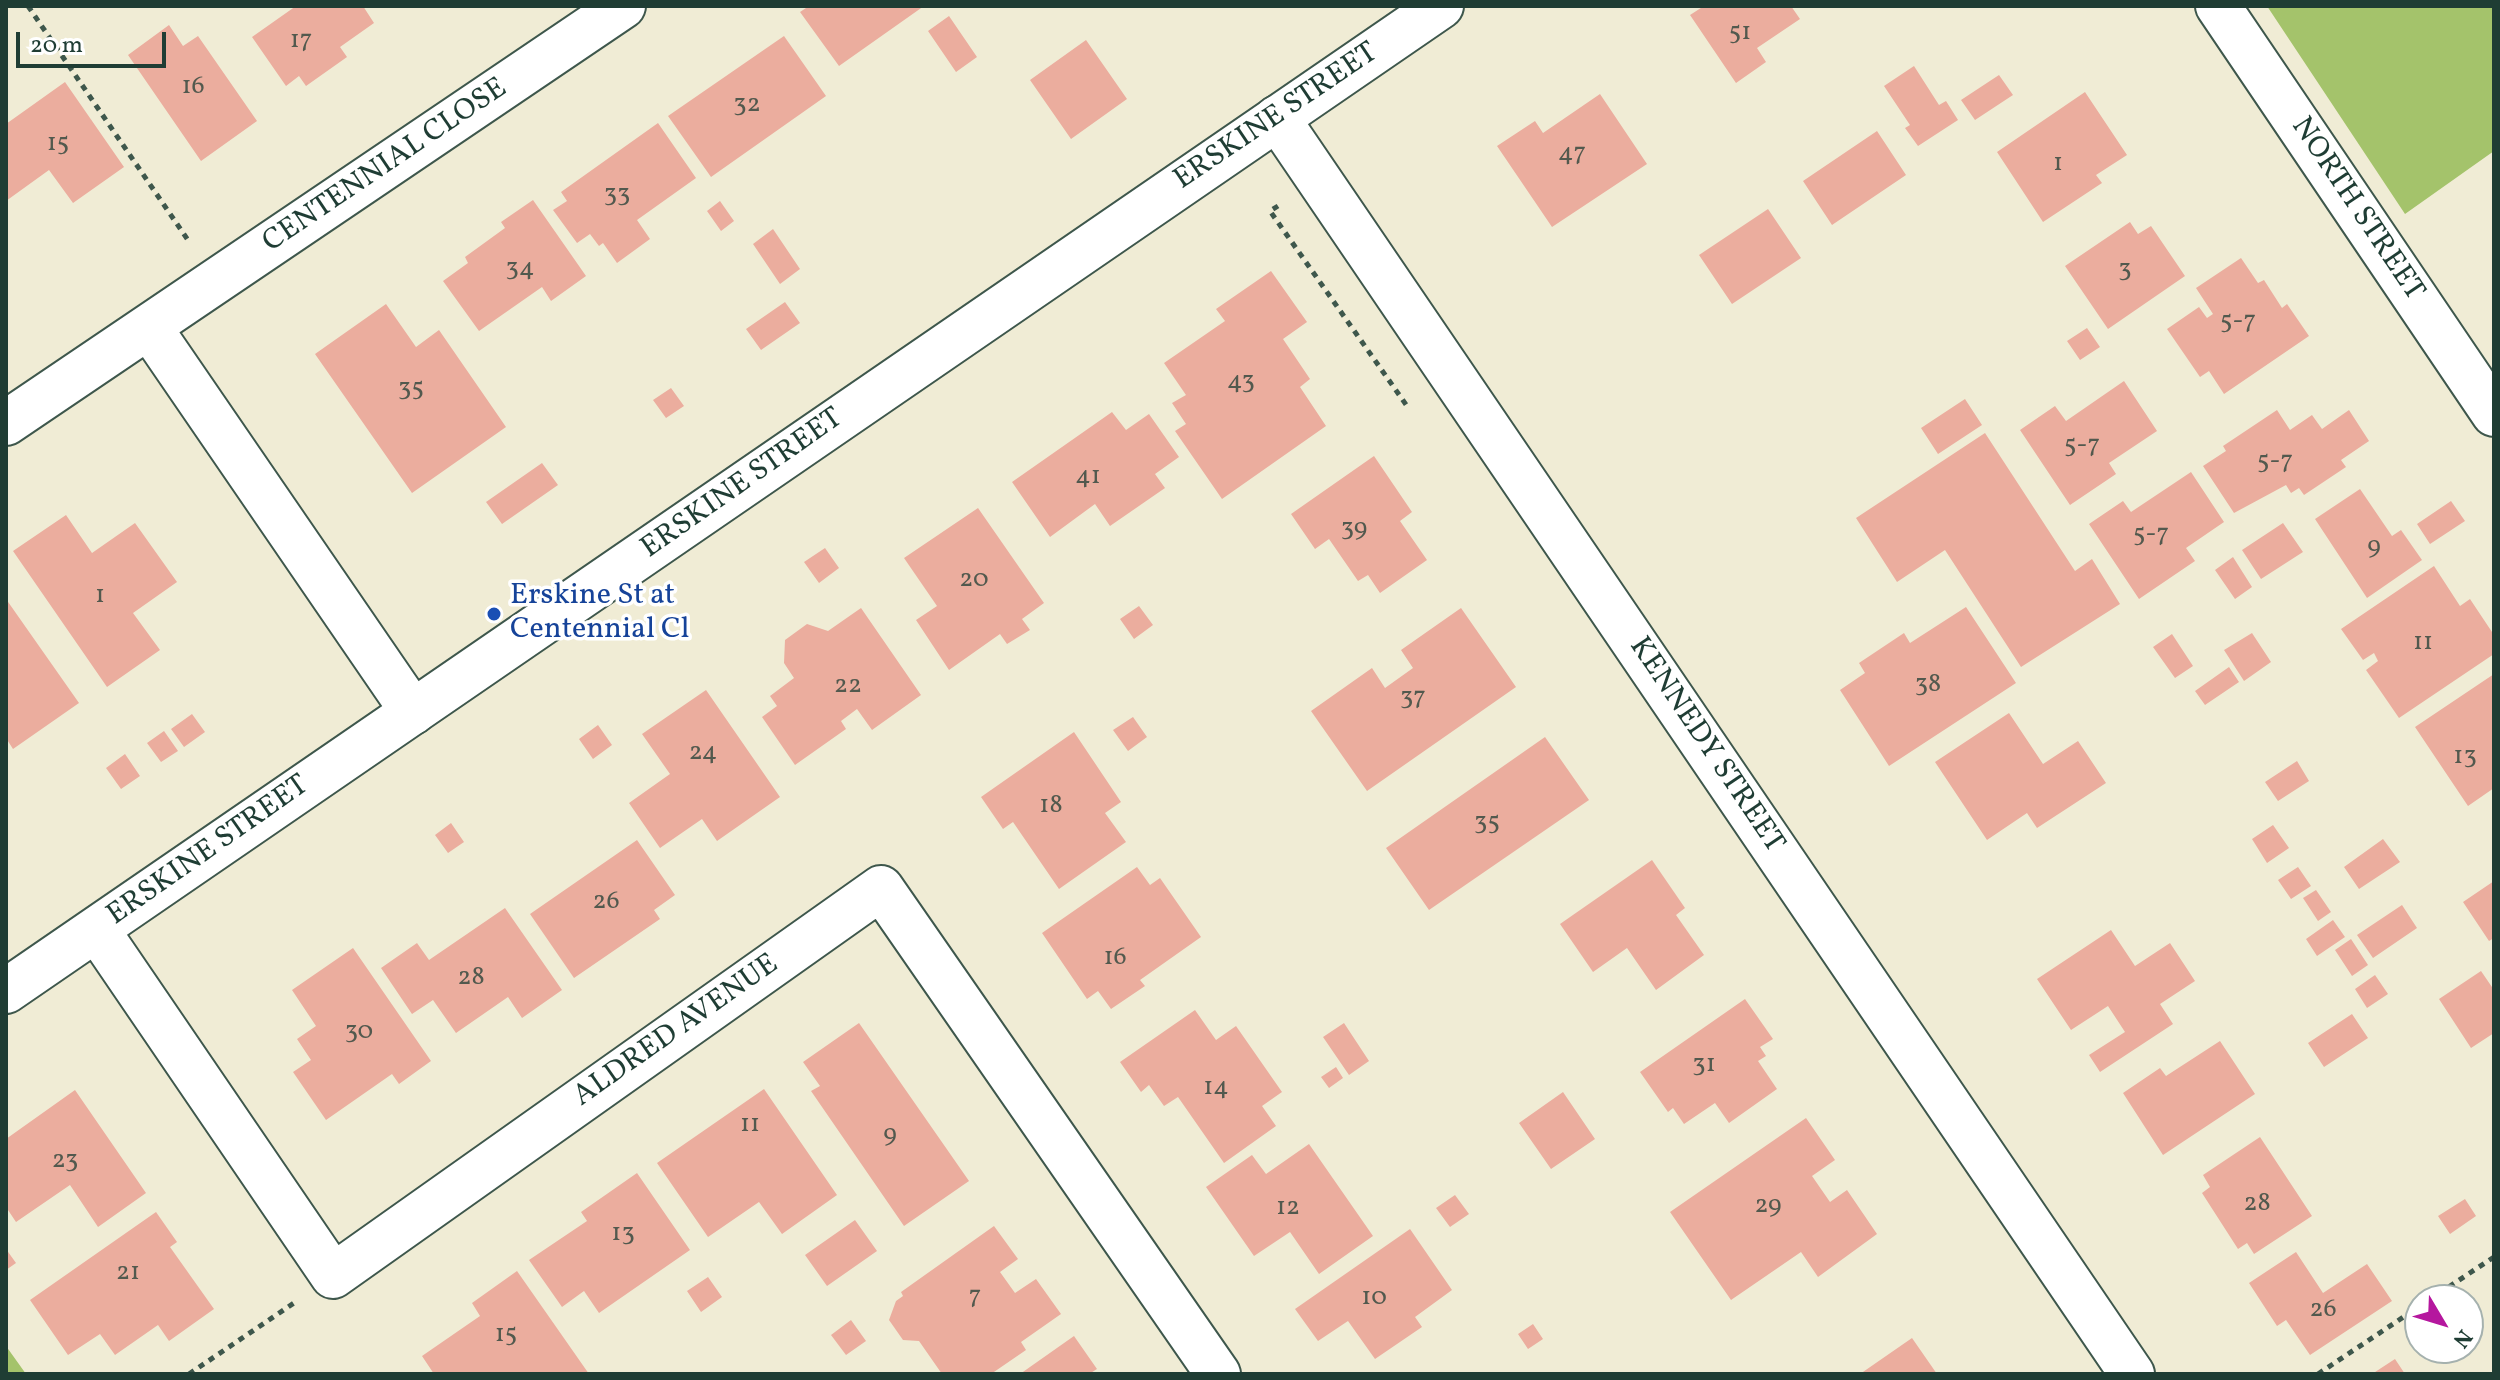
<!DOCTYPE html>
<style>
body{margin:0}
#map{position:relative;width:2500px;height:1380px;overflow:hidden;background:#f0ecd5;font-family:Vollkorn,serif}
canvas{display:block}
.frame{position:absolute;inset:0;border:8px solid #1f3d34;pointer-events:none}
.north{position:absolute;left:2404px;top:1284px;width:80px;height:80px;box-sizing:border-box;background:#fff;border:2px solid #a5b1ae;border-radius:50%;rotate:128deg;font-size:22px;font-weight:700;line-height:32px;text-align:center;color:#1f3d34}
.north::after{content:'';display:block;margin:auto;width:28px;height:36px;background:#b5179e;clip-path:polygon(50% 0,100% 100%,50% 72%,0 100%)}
.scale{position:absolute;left:16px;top:32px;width:150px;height:36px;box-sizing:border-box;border:4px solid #1f3d34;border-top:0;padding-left:10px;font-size:24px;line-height:28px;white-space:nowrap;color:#1f3d34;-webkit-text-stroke:6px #fff;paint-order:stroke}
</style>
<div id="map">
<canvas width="2500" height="1380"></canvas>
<div class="frame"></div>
<div class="north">N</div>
<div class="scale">20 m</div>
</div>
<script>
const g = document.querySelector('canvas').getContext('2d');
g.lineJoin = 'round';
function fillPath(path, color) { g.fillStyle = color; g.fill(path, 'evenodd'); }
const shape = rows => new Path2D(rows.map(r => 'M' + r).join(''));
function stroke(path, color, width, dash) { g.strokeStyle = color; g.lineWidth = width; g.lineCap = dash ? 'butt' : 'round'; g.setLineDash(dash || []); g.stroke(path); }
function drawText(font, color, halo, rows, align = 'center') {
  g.font = font + ' Vollkorn,serif'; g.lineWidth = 7; g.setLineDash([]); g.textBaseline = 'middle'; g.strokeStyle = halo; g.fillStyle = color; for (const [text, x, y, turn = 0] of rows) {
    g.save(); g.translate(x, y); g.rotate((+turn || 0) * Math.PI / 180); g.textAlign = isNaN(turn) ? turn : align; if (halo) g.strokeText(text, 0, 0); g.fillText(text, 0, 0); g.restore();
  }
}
const green = shape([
 [2267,6,2494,6,2494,151,2405,214],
 [6,1346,26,1374,6,1374]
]);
const building = shape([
 [296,6,363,6,374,23,340,47,347,57,306,86,299,76,286,86,252,37],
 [809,6,924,6,839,66,800,12],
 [1704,6,1791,6,1800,19,1757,48,1766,62,1736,83,1690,15],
 [949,16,977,57,956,72,928,31],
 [169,25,183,46,198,36,257,121,201,161,128,55],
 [784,36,826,96,711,177,668,116],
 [1086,40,1127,99,1071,139,1030,80],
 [1914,66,1939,105,1946,101,1958,120,1918,146,1905,128,1910,125,1884,86],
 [1999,75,2013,95,1975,120,1961,100],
 [65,82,124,167,73,203,49,170,6,201,6,124],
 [2085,92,2127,155,2096,175,2102,183,2043,222,1997,152],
 [1600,94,1647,164,1552,227,1497,146,1535,121,1543,133],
 [658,123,696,178,637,220,650,239,617,263,603,243,599,246,590,234,577,243,553,210,567,201,561,192],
 [1877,131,1906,175,1832,225,1803,181],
 [533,200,586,276,551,301,542,287,479,331,443,281,468,263,465,257,505,228,501,222],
 [720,201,734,221,721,231,707,211],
 [1768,209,1801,258,1732,304,1699,255],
 [2130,222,2138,234,2151,226,2185,276,2108,329,2065,266],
 [773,229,800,269,780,284,753,244],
 [2241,258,2258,283,2264,280,2282,308,2287,304,2309,336,2224,394,2209,371,2200,377,2167,329,2199,307,2207,318,2213,314,2196,288],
 [1271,271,1307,322,1283,339,1310,379,1300,387,1326,426,1222,499,1175,431,1186,424,1172,403,1186,395,1164,363,1225,321,1216,309],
 [785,302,800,323,761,350,746,329],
 [386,304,416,347,439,330,506,427,412,493,315,354],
 [2087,328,2100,347,2080,360,2067,341],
 [2124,381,2157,431,2109,463,2116,474,2070,505,2020,430,2055,406,2066,421],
 [671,388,684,406,666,418,653,400],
 [1965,399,1982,425,1938,454,1921,428],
 [2277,410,2290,430,2312,415,2322,429,2349,410,2369,441,2341,460,2346,467,2304,495,2299,488,2291,493,2286,485,2234,513,2203,466,2226,451,2223,446],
 [1112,412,1126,430,1149,414,1179,457,1155,474,1165,488,1110,526,1095,504,1050,537,1012,482],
 [1985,433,2075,571,2092,559,2120,604,2021,667,1945,550,1897,582,1856,518],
 [1374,456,1412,512,1400,521,1427,560,1380,593,1368,575,1358,581,1329,539,1315,549,1291,514],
 [542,463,558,485,502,524,486,502],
 [2191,472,2224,522,2186,548,2195,561,2139,599,2089,524,2123,501,2131,512],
 [2360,489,2392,536,2401,530,2422,560,2367,598,2315,519],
 [2451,501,2465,521,2430,544,2417,524],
 [978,508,1044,603,1022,619,1030,630,1007,644,1000,634,949,670,916,620,937,606,904,558],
 [66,515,92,553,135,523,177,582,133,613,160,650,107,687,13,551],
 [2283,523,2303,552,2261,579,2242,550],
 [825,548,839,568,819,583,804,562],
 [2233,557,2252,587,2235,599,2215,570],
 [2434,566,2460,606,2470,599,2494,635,2494,654,2399,718,2366,670,2378,661,2374,653,2363,660,2341,629],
 [6,599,79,703,13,749,6,738],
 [1139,606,1153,625,1134,639,1120,619],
 [1966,607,2016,683,1889,766,1840,690,1865,673,1859,663,1904,633,1910,643],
 [861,608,921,695,872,730,857,709,841,721,846,729,795,765,762,717,777,706,770,696,794,678,784,663,785,640,807,624,828,631],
 [1461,608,1516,687,1367,791,1311,711,1372,668,1385,688,1413,668,1401,650],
 [2252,633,2271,662,2244,681,2224,650],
 [2172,634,2193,666,2175,678,2153,647],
 [2229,667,2239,682,2205,705,2195,691],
 [2494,674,2494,788,2468,806,2415,727],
 [706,690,780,797,717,841,702,819,660,848,629,803,670,774,642,734],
 [2009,713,2043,764,2078,741,2106,783,2037,828,2027,813,1987,840,1935,762],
 [192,714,205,732,184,747,171,729],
 [1133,717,1147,737,1128,751,1113,730],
 [598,725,612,745,593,759,579,739],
 [164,731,178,751,161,762,147,743],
 [1074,732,1121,802,1105,813,1126,842,1059,889,1013,822,1003,829,981,797],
 [1545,737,1589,800,1429,910,1386,848],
 [125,754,140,776,121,789,106,768],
 [2297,761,2309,781,2278,801,2265,782],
 [451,823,464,842,448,853,435,835],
 [2273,825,2289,848,2267,863,2252,839],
 [2383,839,2400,862,2359,889,2344,867],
 [637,840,675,895,654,910,660,919,574,978,530,914],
 [1652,860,1685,908,1676,915,1704,955,1656,990,1627,948,1593,972,1560,924],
 [1137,867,1150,885,1160,878,1201,937,1140,980,1145,986,1111,1009,1098,991,1087,999,1042,933],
 [2298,867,2311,886,2291,899,2278,880],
 [2494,881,2494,938,2489,941,2463,902],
 [2316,890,2331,912,2318,921,2303,898],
 [2402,905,2417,928,2373,958,2357,935],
 [505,908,562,990,522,1018,508,997,456,1033,433,1000,412,1014,381,968,417,943,429,960],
 [2333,920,2345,937,2317,956,2306,939],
 [2111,930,2135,966,2170,943,2195,981,2160,1004,2173,1024,2100,1072,2089,1055,2125,1032,2108,1006,2071,1030,2037,979],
 [2351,939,2368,965,2352,976,2335,950],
 [353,948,431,1061,399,1084,392,1074,326,1120,293,1072,311,1060,297,1039,316,1026,292,990],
 [2481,971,2494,990,2494,1033,2471,1048,2439,999],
 [2375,975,2388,994,2367,1008,2355,989],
 [1745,999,1773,1039,1760,1047,1766,1056,1758,1061,1777,1089,1729,1123,1715,1103,1684,1124,1673,1108,1668,1112,1640,1072],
 [1195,1010,1216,1040,1236,1026,1282,1092,1262,1106,1276,1126,1224,1163,1178,1097,1164,1106,1149,1085,1141,1092,1120,1062],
 [2352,1014,2368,1038,2324,1067,2308,1043],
 [859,1023,969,1181,904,1226,811,1091,820,1086,803,1062],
 [1344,1023,1369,1061,1349,1075,1323,1037],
 [2220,1041,2255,1094,2163,1155,2123,1093,2160,1068,2166,1076],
 [1336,1067,1343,1078,1329,1088,1321,1077],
 [764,1089,837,1195,782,1234,759,1202,708,1237,657,1163],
 [75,1090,146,1193,98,1227,70,1185,16,1222,6,1207,6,1139],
 [1563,1092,1595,1139,1551,1169,1519,1123],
 [1806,1118,1835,1160,1812,1176,1830,1202,1847,1190,1877,1234,1818,1277,1801,1252,1731,1300,1670,1212],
 [2260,1137,2312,1216,2254,1254,2247,1243,2238,1249,2202,1193,2210,1187,2203,1175],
 [1309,1144,1373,1236,1319,1274,1290,1232,1254,1256,1206,1187,1252,1155,1266,1174],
 [637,1173,690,1250,599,1313,584,1291,562,1307,529,1260,587,1221,581,1212],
 [1455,1195,1469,1214,1450,1227,1436,1208],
 [2465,1199,2476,1216,2450,1234,2438,1216],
 [156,1212,177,1242,170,1247,214,1309,169,1341,158,1325,115,1355,100,1334,68,1355,30,1300],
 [855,1220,877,1251,827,1286,805,1255],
 [994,1226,1018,1259,1000,1272,1015,1293,1036,1279,1061,1314,1021,1342,1026,1350,991,1374,942,1374,919,1341,903,1340,889,1320,896,1301,903,1296,901,1292],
 [1410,1229,1452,1290,1415,1317,1422,1327,1375,1359,1348,1321,1318,1341,1295,1309],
 [6,1249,16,1263,6,1270],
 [2296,1252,2323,1293,2367,1264,2392,1301,2310,1355,2286,1320,2277,1326,2249,1283],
 [517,1271,589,1374,434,1374,422,1356,480,1316,472,1303],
 [708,1277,722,1297,701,1312,687,1291],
 [851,1320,866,1341,846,1355,831,1335],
 [1533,1324,1543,1339,1528,1349,1518,1334],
 [1074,1336,1097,1369,1089,1374,1020,1374],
 [1912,1338,1937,1374,1860,1374],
 [2395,1359,2405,1374,2372,1374]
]);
const path = shape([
 [28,6,190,243],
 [1278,206,1270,211,1407,406],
 [2429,1300,2494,1257],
 [189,1374,294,1303],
 [2318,1374,2420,1306]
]);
const minor = shape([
 [2218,6,2494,414],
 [1277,118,2132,1374],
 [149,327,413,712],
 [6,423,623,6],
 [97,930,333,1276,881,888,1218,1374]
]);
const tertiary = shape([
 [6,991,1441,6]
]);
const markers = [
 [494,614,8,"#1a4fb4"]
];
const numberNames = [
 ["51",1740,34],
 ["17",301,42],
 ["16",193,88],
 ["32",747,106],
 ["15",58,145],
 ["47",1572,155],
 ["1",2058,165],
 ["33",617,196],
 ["34",520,270],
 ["3",2125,271],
 ["5-7",2238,323],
 ["43",1241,383],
 ["35",411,390],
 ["5-7",2082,447],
 ["5-7",2275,463],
 ["41",1088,478],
 ["39",1354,530],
 ["5-7",2151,536],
 ["9",2374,548],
 ["20",974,581],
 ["1",100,597],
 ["11",2423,644],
 ["38",1928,686],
 ["22",848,687],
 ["37",1413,699],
 ["24",703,754],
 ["13",2465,758],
 ["18",1051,807],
 ["35",1487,824],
 ["26",606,903],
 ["16",1115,959],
 ["28",471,979],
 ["30",359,1033],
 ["31",1704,1066],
 ["14",1216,1089],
 ["11",750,1126],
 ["9",890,1136],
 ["23",65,1162],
 ["28",2257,1205],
 ["29",1768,1207],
 ["12",1288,1209],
 ["13",623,1235],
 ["21",128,1274],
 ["7",975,1298],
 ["10",1374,1299],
 ["26",2323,1311],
 ["15",506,1336]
];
const streetNames = [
 ["ERSKINE STREET",1277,118,-34],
 ["CENTENNIAL CLOSE",386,167,-34],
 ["NORTH STREET",2356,210,56],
 ["ERSKINE STREET",743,485,-35],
 ["KENNEDY STREET",1705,746,56],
 ["ERSKINE STREET",209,852,-35],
 ["ALDRED AVENUE",677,1032,-35]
];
const transitNames = [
 ["Erskine St at",510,597],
 ["Centennial Cl",510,631]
];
fillPath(green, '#a4c36b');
fillPath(building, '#ebad9e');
stroke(minor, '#3e574c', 48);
stroke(tertiary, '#3e574c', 48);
stroke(path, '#3e574c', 5, [6, 6]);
stroke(minor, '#fff', 44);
stroke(tertiary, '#fff', 44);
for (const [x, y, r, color] of markers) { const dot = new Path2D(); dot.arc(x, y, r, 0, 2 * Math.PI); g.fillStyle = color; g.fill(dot); stroke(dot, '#fff', 3); }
drawText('26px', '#52594e', null, numberNames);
drawText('30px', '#1f3d34', '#fff', streetNames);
drawText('30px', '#164399', '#fff', transitNames, 'left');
</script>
